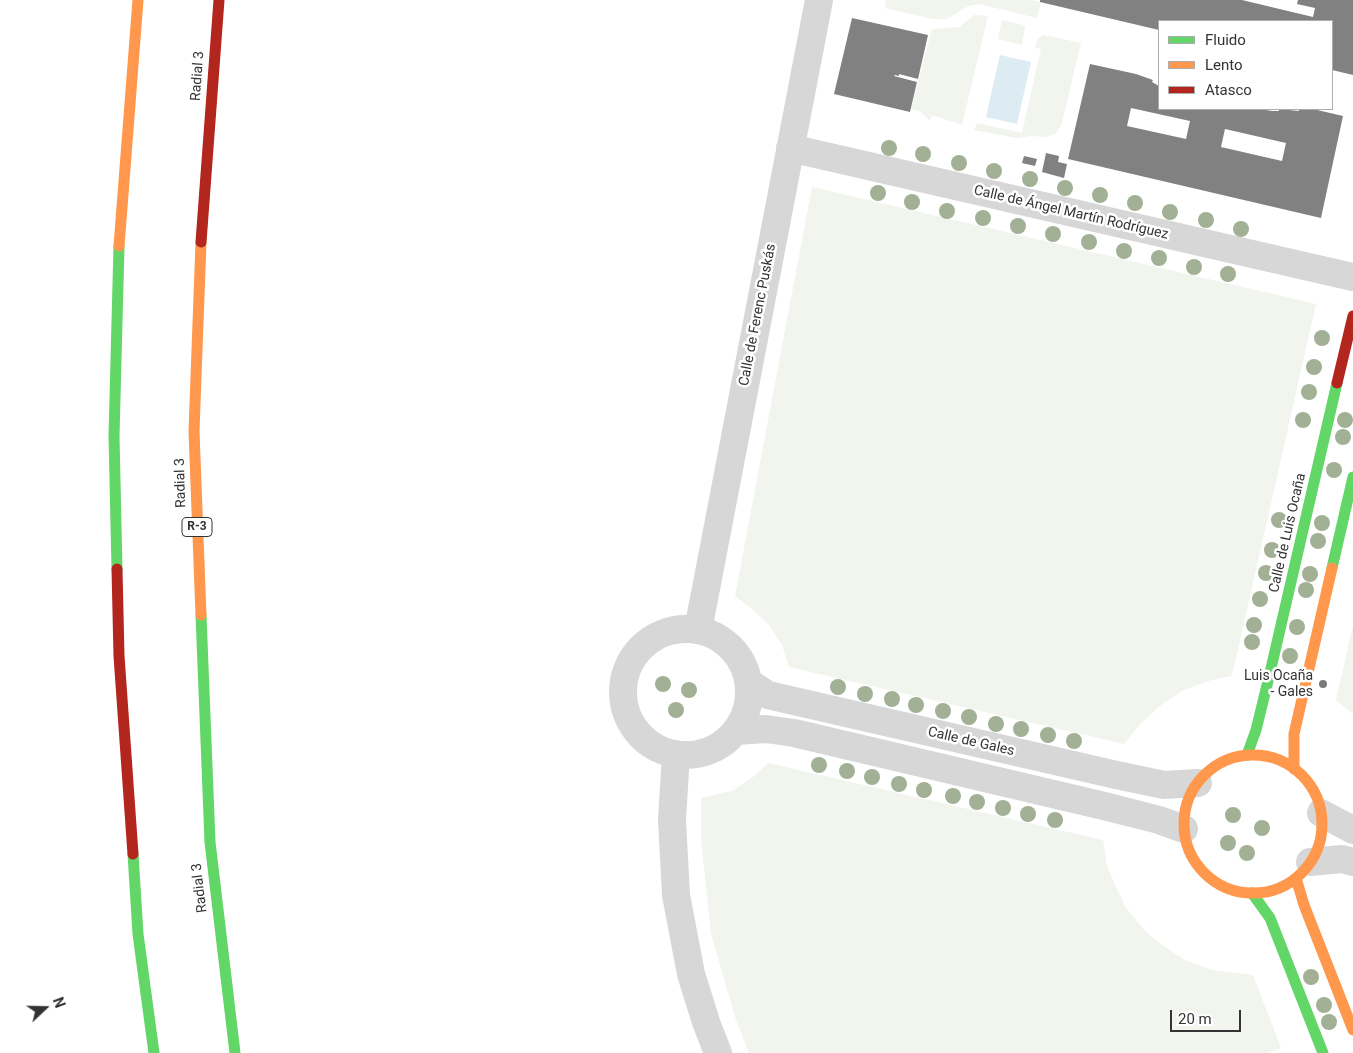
<!DOCTYPE html>
<meta charset="utf-8">
<style>
body{margin:0}
#map{position:relative;width:1353px;height:1053px;overflow:hidden;background:#fff;font-family:Roboto,sans-serif}
canvas{display:block}
.legend{position:absolute;left:1158px;top:20px;width:175px;height:90px;box-sizing:border-box;background:#fff;border:1px solid #adadad;margin:0;padding:6px 9px;list-style:none;font-size:15px;color:#333}
.legend li{display:flex;align-items:center;gap:10px;height:25px}
.legend b{width:25px;border:1px solid #adadad}
.north{position:absolute;left:20px;top:983px;width:50px;height:50px;-webkit-text-stroke:4px #fff;paint-order:stroke;rotate:69deg;font-size:14px;font-weight:700;line-height:20px;text-align:center;color:#333}
.north::after{content:'';display:block;margin:auto;width:18px;height:22px;background:#333;clip-path:polygon(50% 0,100% 100%,50% 72%,0 100%)}
.scale{position:absolute;left:1170px;top:1010px;width:71px;height:22px;box-sizing:border-box;border:2px solid #333;border-top:0;padding-left:6px;font-size:15px;line-height:18px;white-space:nowrap;color:#333;-webkit-text-stroke:4px #fff;paint-order:stroke}
</style>
<div id="map">
<canvas width="1353" height="1053"></canvas>
<ul class="legend">
<li><b style="height:6px;background:#63d668"></b>Fluido</li>
<li><b style="height:6px;background:#ff974d"></b>Lento</li>
<li><b style="height:6px;background:#b3261e"></b>Atasco</li>
</ul>
<div class="north">N</div>
<div class="scale">20 m</div>
</div>
<script>
const g = document.querySelector('canvas').getContext('2d');
g.lineJoin = 'round';
function fillPath(path, color) { g.fillStyle = color; g.fill(path, 'evenodd'); }
const shape = rows => new Path2D(rows.map(r => 'M' + r).join(''));
function stroke(path, color, width, dash) { g.strokeStyle = color; g.lineWidth = width; g.lineCap = dash ? 'butt' : 'round'; g.setLineDash(dash || []); g.stroke(path); }
function drawText(font, color, halo, rows, align = 'center') {
  g.font = font + ' Roboto,sans-serif'; g.lineWidth = 5; g.setLineDash([]); g.textBaseline = 'middle'; g.strokeStyle = halo; g.fillStyle = color; for (const [text, x, y, turn = 0] of rows) {
    g.save(); g.translate(x, y); g.rotate((+turn || 0) * Math.PI / 180); g.textAlign = isNaN(turn) ? turn : align; if (halo) g.strokeText(text, 0, 0); g.fillText(text, 0, 0); g.restore();
  }
}
const green = shape([
 [886,0,1030,0,1041,2,1037,18,979,4,968,6,947,19,933,19,885,8],
 [974,15,988,16,962,125,932,115,930,121,921,112,911,109,932,29,959,27],
 [1002,20,1023,25,1025,27,1022,45,998,39],
 [1043,35,1081,43,1061,126,1055,134,1047,137,1032,136,1016,138,974,130,977,123,1022,133,1041,49,1035,47,1038,38],
 [812,187,1316,304,1232,676,1208,681,1182,691,1160,706,1140,724,1124,744,789,667,782,645,769,625,752,609,735,596],
 [1353,626,1353,714,1336,700],
 [768,763,1103,840,1107,866,1117,889,1126,908,1146,932,1162,945,1185,960,1212,970,1253,975,1281,1048,1268,1053,749,1053,736,1020,711,934,701,839,701,798,732,791,753,777]
]);
const water = shape([
 [1000,55,1031,62,1017,124,986,117]
]);
const building = shape([
 [1040,0,1242,0,1313,17,1315,8,1297,4,1298,0,1353,0,1353,75,1332,70,1332,21,1159,21,1159,30,1040,2],
 [852,18,928,35,918,79,899,74,899,76,895,75,894,76,917,82,910,112,834,94],
 [1090,64,1136,74,1153,80,1152,82,1159,86,1159,109,1260,109,1272,111,1279,111,1279,109,1299,111,1299,109,1313,109,1343,116,1321,218,1068,159],
 [1131,108,1190,121,1186,139,1127,126],
 [1225,129,1286,143,1282,161,1221,147],
 [1046,153,1059,156,1058,162,1067,164,1064,178,1042,172],
 [1024,156,1037,159,1035,166,1022,163]
]);
const street = shape([
 [790,148,1353,277],
 '623 692a63 63 0 1 1 126 0a63 63 0 1 1-126 0Z',
 [698,630,819,0],
 [748,682,768,695,1112,774,1164,785,1198,783],
 [736,731,766,729,794,733,1104,806,1159,820,1184,829],
 [676,754,672,820,676,895,691,974,706,1022,718,1053],
 [1321,813,1353,830],
 [1310,862,1342,859,1353,862]
]);
const fast = shape([
 [1332,568,1353,477],
 [117,569,114,436,119,246],
 [201,615,210,842,235,1053],
 [1247,755,1256,730,1269,677,1337,383],
 [133,854,138,934,154,1053],
 [1252,893,1270,918,1323,1053]
]);
const slow = shape([
 [119,246,138,0],
 [201,615,194,431,201,242],
 '1184 824a69 69 0 1 1 138 0a69 69 0 1 1-138 0Z',
 [1294,769,1294,734,1332,568],
 [1296,878,1304,905,1353,1030]
]);
const jam = shape([
 [201,242,219,0],
 [1337,383,1353,316],
 [117,569,119,656,133,854]
]);
const trees = [
 [889,148],
 [923,154],
 [959,163],
 [994,171],
 [1030,179],
 [1065,188],
 [878,193],
 [1100,195],
 [912,202],
 [1135,203],
 [947,211],
 [1170,212],
 [983,218],
 [1206,220],
 [1018,226],
 [1241,229],
 [1053,234],
 [1089,242],
 [1124,251],
 [1159,258],
 [1194,267],
 [1228,274],
 [1322,338],
 [1314,367],
 [1309,392],
 [1303,420],
 [1345,420],
 [1343,437],
 [1334,470],
 [1279,520],
 [1322,523],
 [1318,541],
 [1272,550],
 [1266,573],
 [1310,574],
 [1306,590],
 [1260,599],
 [1254,625],
 [1297,627],
 [1252,642],
 [1290,656],
 [663,684],
 [838,687],
 [689,690],
 [865,694],
 [892,699],
 [916,705],
 [676,710],
 [943,711],
 [969,717],
 [996,724],
 [1021,729],
 [1048,735],
 [1074,741],
 [819,765],
 [847,771],
 [872,777],
 [899,784],
 [924,790],
 [953,796],
 [977,802],
 [1003,808],
 [1028,814],
 [1233,815],
 [1055,820],
 [1262,828],
 [1228,843],
 [1247,853],
 [1311,977],
 [1324,1005],
 [1329,1022]
];
const markers = [
 [1323,684,5,"#7a7a7a"]
];
const shields = [
 [197,527,30]
];
const shieldNames = [
 ["R-3",197,527]
];
const streetNames = [
 ["Radial 3",198,76,-86],
 ["Calle de Ángel Martín Rodríguez",1071,213,13],
 ["Calle de Ferenc Puskás",758,315,-79],
 ["Radial 3",181,483,-92],
 ["Calle de Luis Ocaña",1288,533,-77],
 ["Calle de Gales",971,742,13],
 ["Radial 3",200,888,-97]
];
const poiNames = [
 ["Luis Ocaña",1313,676],
 ["- Gales",1313,692]
];
fillPath(green, '#f1f5ed');
fillPath(water, '#ddebf3');
fillPath(building, '#818181');
stroke(street, '#d7d7d7', 28);
stroke(fast, '#63d668', 11);
stroke(slow, '#ff974d', 11);
stroke(jam, '#b3261e', 11);
g.fillStyle = '#a2b095';
for (const [x, y] of trees) { g.beginPath(); g.arc(x, y, 8, 0, 2 * Math.PI); g.fill(); }
for (const [x, y, r, color] of markers) { const dot = new Path2D(); dot.arc(x, y, r, 0, 2 * Math.PI); g.fillStyle = color; g.fill(dot); stroke(dot, '#fff', 2); }
for (const [x, y, w] of shields) { const box = new Path2D(); box.roundRect(x - w / 2, y - 9.5, w, 19, 4); g.fillStyle = '#fff'; g.fill(box); stroke(box, '#333', 1); }
drawText('bold 12px', '#333', null, shieldNames);
drawText('14px', '#333', '#fff', streetNames);
drawText('14px', '#333', '#fff', poiNames, 'right');
</script>
